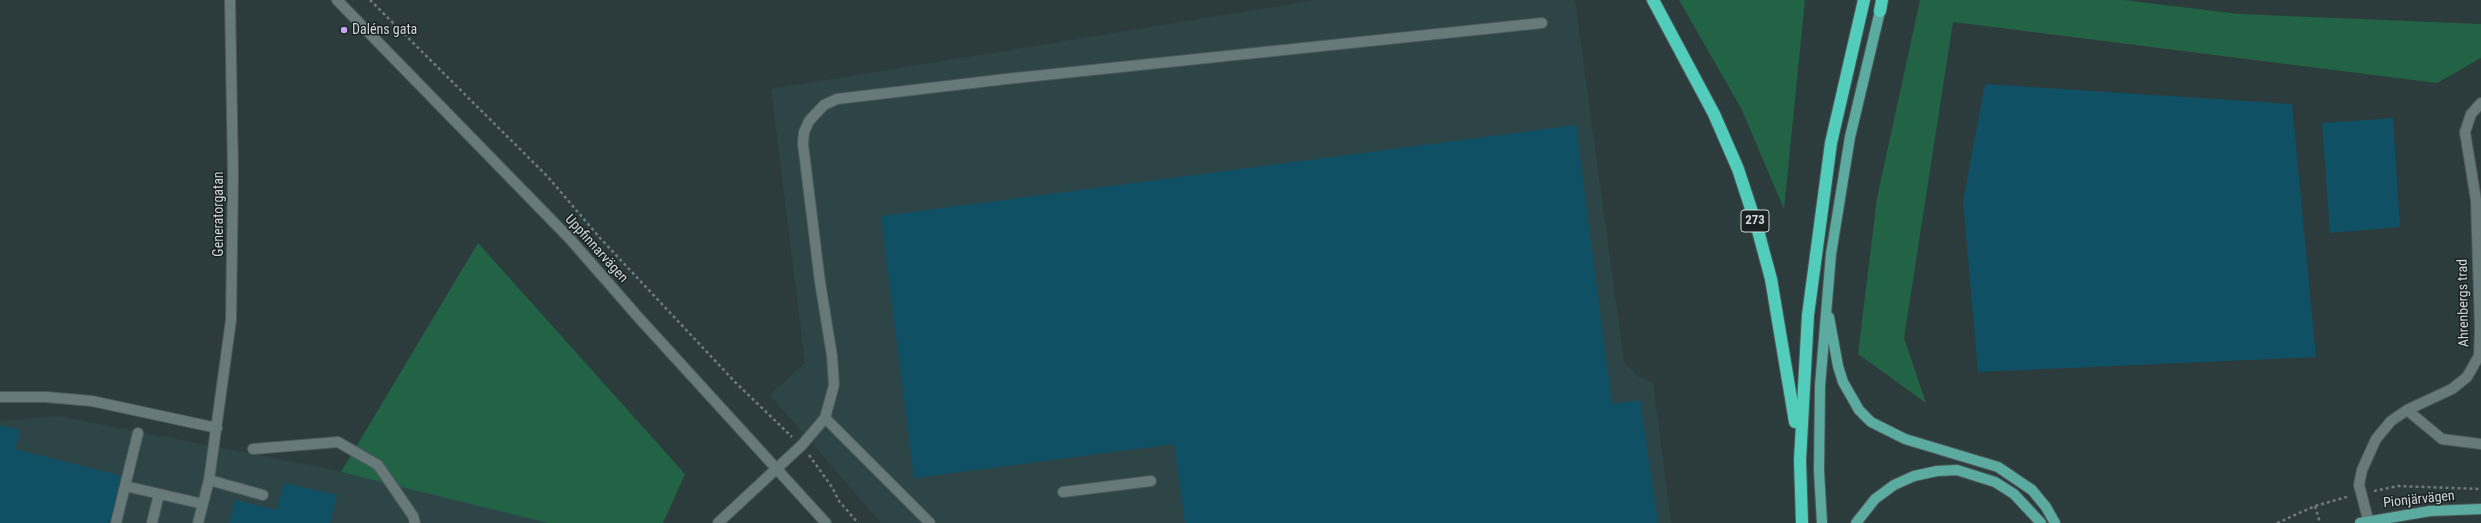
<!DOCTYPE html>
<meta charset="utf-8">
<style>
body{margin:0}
canvas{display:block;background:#2c3b3c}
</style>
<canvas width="2481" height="523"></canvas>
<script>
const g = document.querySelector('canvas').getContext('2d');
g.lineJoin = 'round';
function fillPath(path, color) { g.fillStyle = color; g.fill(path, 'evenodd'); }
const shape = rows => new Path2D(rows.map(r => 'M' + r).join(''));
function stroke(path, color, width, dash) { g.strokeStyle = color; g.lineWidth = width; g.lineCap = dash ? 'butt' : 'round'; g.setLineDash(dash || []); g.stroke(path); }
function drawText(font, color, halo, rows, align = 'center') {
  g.font = font + ' "Roboto Condensed",sans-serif'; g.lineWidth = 3; g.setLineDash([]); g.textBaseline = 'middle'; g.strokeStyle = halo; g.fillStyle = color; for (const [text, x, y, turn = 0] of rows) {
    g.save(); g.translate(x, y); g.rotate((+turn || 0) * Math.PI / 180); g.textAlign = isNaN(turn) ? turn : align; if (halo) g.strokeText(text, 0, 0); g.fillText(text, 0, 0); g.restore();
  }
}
const built = shape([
 [1316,0,1575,0,1624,362,1639,377,1653,382,1671,523,881,523,770,395,805,363,771,89],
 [59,416,374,478,548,523,0,523,0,421]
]);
const green = shape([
 [1679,0,1805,0,1784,209,1742,110],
 [1920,0,2124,0,2239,14,2481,24,2481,58,2437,83,1953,22,1904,338,1926,403,1858,354,1877,198],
 [478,243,685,474,663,523,548,523,341,472]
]);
const building = shape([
 [1985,84,2292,104,2316,357,1978,372,1963,201],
 [2393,118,2400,227,2330,233,2322,123],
 [1576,125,1612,404,1640,400,1658,523,1185,523,1174,444,914,478,881,216],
 [0,425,20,430,15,449,121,476,110,523,0,523],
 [284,483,337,495,330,523,229,523,235,500,277,510]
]);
const path = shape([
 [370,0,548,177,600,238,735,382,792,437],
 [809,455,832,487,839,501,858,523],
 [2374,491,2398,486,2481,489],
 [2315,506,2320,523],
 [2277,523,2315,506,2350,496]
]);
const minor = shape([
 [337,0,570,239,639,318,826,523],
 [0,397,46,397,92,401,217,428],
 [2407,410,2442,439,2481,444],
 [825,418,930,523],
 [253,449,338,442,378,465,413,516,415,523],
 [209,480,263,495],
 [125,486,203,504],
 [1063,492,1151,481],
 [116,523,138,433],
 [152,523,159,494],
 [198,523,209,480,231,320,233,174,230,0],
 [718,523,802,445,825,418,834,385,832,356,820,282,803,144,804,132,809,121,824,105,837,99,1006,79,1542,23],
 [2369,523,2359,485,2362,470,2376,439,2391,421,2407,410,2452,389,2467,377,2479,356,2480,329,2476,200,2465,132,2471,114,2481,103]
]);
const major = shape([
 [1829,317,1838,366,1843,382,1859,410,1871,422,1905,439,1998,467,2032,490,2046,507,2055,523],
 [1822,523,1819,471,1820,386,1831,254,1850,137,1880,11],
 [1856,523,1875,499,1894,485,1914,476,1937,471,1957,470,1995,482,2014,494,2041,523],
 [2360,523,2430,511,2481,509]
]);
const highway = shape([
 [1653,0,1714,114,1738,169,1757,227,1771,279,1795,422],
 [1880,11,1882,0],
 [1802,523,1800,460,1808,315,1831,143,1864,0]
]);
const markers = [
 [344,30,4,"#c8a6ef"]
];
const shields = [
 [1755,221,28]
];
const shieldNames = [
 ["273",1755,221]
];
const poiNames = [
 ["Daléns gata",352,30]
];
const streetNames = [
 ["Generatorgatan",219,214,-90],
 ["Uppfinnarvägen",596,249,48],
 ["Ahrenbergs trad",2464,303,-91],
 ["Pionjärvägen",2419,500,-6]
];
fillPath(built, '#2d4547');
fillPath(green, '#226245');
fillPath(building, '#0f5064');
stroke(minor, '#4c595a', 12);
stroke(major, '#4c595a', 12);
stroke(highway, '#4c595a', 14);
stroke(path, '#6e7b7c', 2.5, [3, 3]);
stroke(minor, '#68797a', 10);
stroke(major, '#5baba1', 10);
stroke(highway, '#52cdbb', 12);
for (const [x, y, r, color] of markers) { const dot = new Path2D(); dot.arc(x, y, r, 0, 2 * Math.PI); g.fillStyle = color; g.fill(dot); stroke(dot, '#1a2121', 1.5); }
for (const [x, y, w] of shields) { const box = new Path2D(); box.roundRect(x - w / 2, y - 11, w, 22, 3); g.fillStyle = '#1a2121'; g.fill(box); stroke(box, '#cfd8d9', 1); }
drawText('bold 13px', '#cfd8d9', null, shieldNames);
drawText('14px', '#cfd8d9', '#1a2121', poiNames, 'left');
drawText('14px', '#cfd8d9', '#1a2121', streetNames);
</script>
